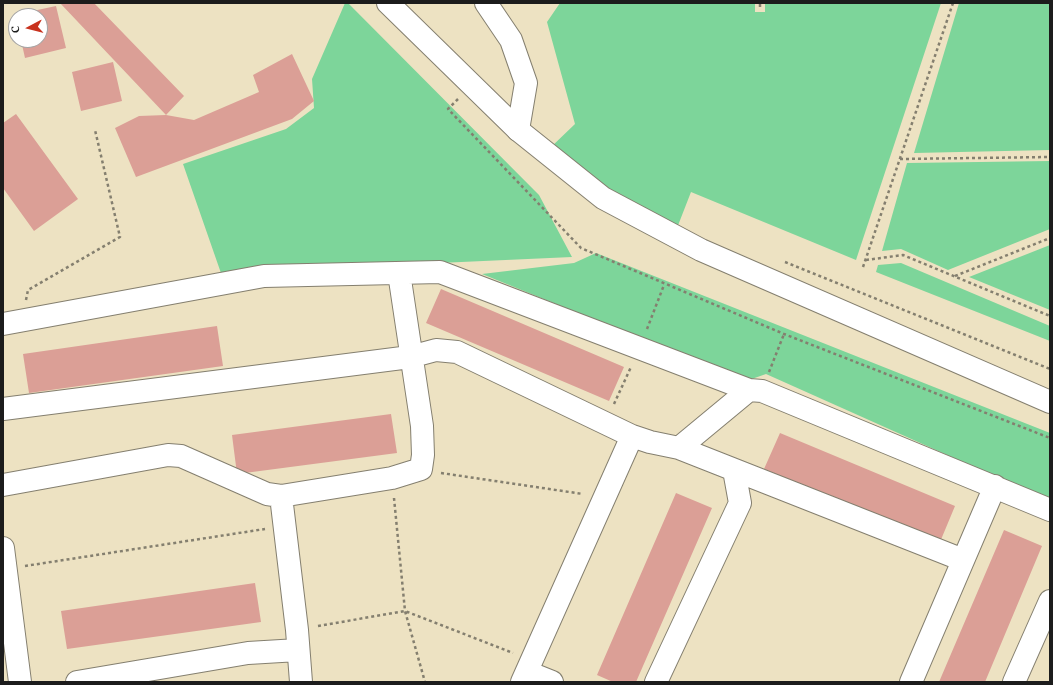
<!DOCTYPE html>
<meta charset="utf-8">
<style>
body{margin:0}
#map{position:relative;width:1053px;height:685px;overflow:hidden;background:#ede2c2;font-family:Vollkorn,serif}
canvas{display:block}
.frame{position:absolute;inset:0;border:4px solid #1c1c1c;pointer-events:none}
.north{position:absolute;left:8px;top:8px;width:40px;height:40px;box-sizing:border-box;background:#fff;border:1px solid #a4a4a4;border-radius:50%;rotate:263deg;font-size:11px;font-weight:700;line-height:16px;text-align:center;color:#1c1c1c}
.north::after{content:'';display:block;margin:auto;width:14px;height:18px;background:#c8321e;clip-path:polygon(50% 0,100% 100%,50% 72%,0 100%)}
</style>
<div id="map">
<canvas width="1053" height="685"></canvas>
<div class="frame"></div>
<div class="north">С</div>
</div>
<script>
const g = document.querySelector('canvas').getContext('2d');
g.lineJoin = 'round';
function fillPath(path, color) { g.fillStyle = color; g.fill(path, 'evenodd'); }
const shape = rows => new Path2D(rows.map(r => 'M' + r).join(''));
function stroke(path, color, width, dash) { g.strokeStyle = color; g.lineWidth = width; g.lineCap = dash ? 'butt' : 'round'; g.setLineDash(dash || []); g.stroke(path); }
const green = shape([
 [345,3,348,3,539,195,572,257,284,270,222,276,183,164,286,129,314,108,312,79],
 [560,3,755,3,755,12,765,12,765,3,941,3,856,260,691,192,677,228,612,195,550,148,575,124,547,22],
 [959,3,1050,3,1050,150,914,153],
 [1050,161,1050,229,948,270,901,249,882,251,907,163],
 [1050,245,1050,310,969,277],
 [596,253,1050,433,1050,501,766,374,746,381,482,274,574,263],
 [901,263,1050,326,1050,341,876,272,878,265]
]);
const building = shape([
 [60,3,94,3,184,96,166,115],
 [56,6,66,48,25,58,21,40,40,40,40,16,14,15],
 [292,54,314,101,292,119,136,177,115,128,139,116,166,115,194,120,259,92,253,75],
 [113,62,122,101,81,111,72,72],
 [16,114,78,199,34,231,3,188,3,123],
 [441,289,624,367,609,401,426,323],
 [217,326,223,366,29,393,23,354],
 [391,414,397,453,237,474,232,435],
 [780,433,955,506,940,542,764,469],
 [676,493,712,508,636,682,613,682,597,675],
 [1004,530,1042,546,985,682,939,682],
 [255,583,261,622,67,649,61,611]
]);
const path = shape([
 [760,7,760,3],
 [458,99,448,109,581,248,784,334,1050,438],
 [900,159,1050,157],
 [866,260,903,255,1050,316],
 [785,262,1050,369],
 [863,267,953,3],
 [955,276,1050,238],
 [26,300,28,290,120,237,95,130],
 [647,329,664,285],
 [769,372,784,334],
 [614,404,631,367],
 [441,473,583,494],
 [394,498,405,611,425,682],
 [25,566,265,529],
 [318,626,405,611,513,653]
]);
const minor = shape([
 [486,3,511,40,526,83,518,130],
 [3,324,264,276,440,272,749,390],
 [3,409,410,357,436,350,457,352,632,436,522,682],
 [632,436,650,442,679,448,749,390,762,391,1050,510],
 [679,448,963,560],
 [3,485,168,455,181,456,267,494,281,496,392,478,421,469,423,455,422,426,399,273],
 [281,496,297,630,301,682],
 [3,548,20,682],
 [527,672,552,682],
 [77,682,248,653,298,650],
 [656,682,740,503,734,470],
 [911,682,995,486],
 [1014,682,1050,601]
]);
const major = shape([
 [388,3,518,130,603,198,701,250,1050,402]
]);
fillPath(green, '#7dd59a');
fillPath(building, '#db9f96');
stroke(minor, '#847f6f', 24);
stroke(major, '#847f6f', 24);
stroke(path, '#847f6f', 2.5, [3, 3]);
stroke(minor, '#fff', 22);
stroke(major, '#fff', 22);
</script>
